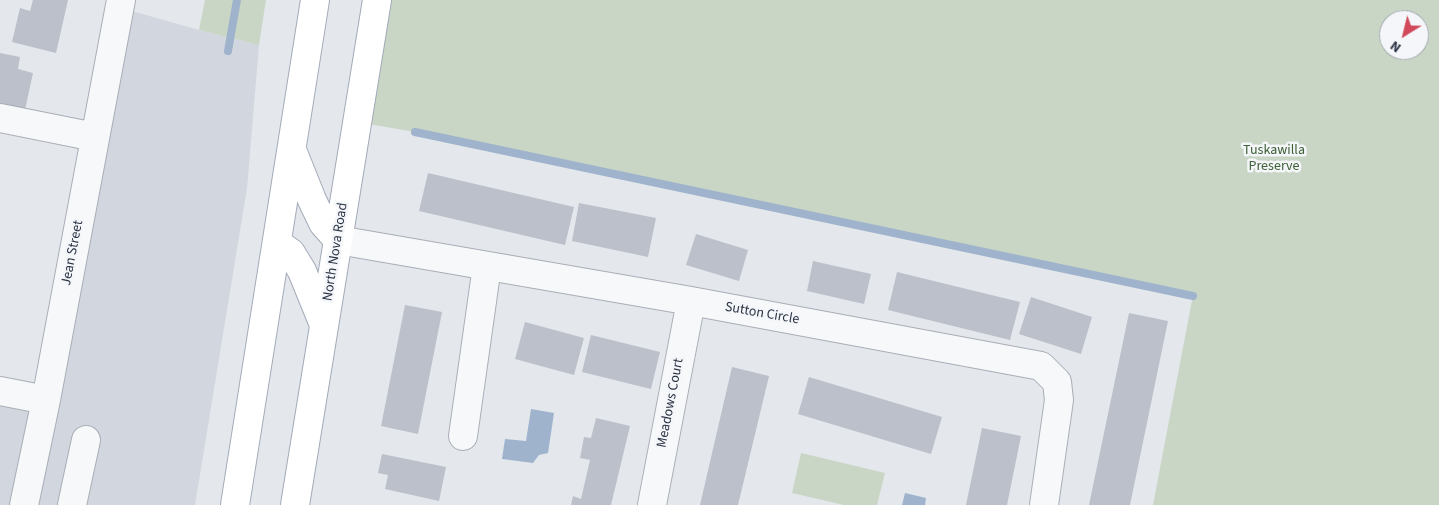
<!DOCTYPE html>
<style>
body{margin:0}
#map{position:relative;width:1439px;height:505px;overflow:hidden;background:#e4e7ec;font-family:"Source Sans 3",sans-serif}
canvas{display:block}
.north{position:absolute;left:1379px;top:10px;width:50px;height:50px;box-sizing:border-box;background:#f4f6f9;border:1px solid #a4a8b1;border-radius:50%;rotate:216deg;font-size:14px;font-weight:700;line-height:20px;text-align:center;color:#2b3445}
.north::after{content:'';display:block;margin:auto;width:18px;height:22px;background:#d1495b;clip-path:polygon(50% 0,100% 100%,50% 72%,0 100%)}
</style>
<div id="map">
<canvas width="1439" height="505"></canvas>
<div class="north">N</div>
</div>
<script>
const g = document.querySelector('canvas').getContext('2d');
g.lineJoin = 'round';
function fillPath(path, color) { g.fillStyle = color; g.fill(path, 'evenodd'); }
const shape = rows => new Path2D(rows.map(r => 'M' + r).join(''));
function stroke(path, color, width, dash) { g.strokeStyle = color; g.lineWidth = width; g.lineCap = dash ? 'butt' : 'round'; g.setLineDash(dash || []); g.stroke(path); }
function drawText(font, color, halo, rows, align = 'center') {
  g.font = font + ' "Source Sans 3",sans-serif'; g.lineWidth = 5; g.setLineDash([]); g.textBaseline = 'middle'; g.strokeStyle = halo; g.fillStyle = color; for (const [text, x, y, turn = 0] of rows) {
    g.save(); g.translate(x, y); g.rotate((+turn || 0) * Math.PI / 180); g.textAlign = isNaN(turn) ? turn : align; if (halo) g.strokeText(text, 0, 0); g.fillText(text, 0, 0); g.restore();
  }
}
const built = shape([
 [132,11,199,30,259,45,247,188,195,505,37,505],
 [0,404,31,411,12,505,0,505]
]);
const green = shape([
 [205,0,266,0,259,45,199,30],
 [377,0,1439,0,1439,505,1153,505,1193,295,415,132,357,122],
 [1389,20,1419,20,1419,50,1389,50],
 [801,453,885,473,877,505,844,505,792,493]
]);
const water = shape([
 [531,409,554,413,548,453,539,455,533,463,502,459,505,439,526,441],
 [905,493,926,498,925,505,902,505]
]);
const stream = shape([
 [228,51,237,0],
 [415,132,1193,296]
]);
const building = shape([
 [33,0,68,0,56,53,12,42,20,8,30,11],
 [0,53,20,57,18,69,33,73,25,110,0,104],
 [428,173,574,207,565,245,419,211],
 [579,203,656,218,648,257,572,241],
 [696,234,748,250,739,281,686,265],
 [813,261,871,274,864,304,807,291],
 [897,272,1020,302,1010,340,888,310],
 [1031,297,1092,317,1081,354,1019,334],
 [405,305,442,312,418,434,381,426],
 [1129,313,1168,321,1130,505,1089,505],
 [525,322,584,338,574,375,515,359],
 [591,335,660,352,651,389,582,372],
 [732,367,769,376,738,505,700,505],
 [809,377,942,417,931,454,798,414],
 [596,418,630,426,611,505,571,505,573,496,581,499,590,460,580,458,584,437,591,438],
 [982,428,1021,436,1007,505,966,505],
 [382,454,446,467,439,501,385,489,388,475,378,473]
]);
const minor = shape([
 [0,118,95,137],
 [338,240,691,301,1041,366,1057,382,1059,400,1044,505],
 [0,391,46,400],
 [463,436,487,266],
 [24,505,46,400,121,0],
 [72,505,86,440],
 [652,505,691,301]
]);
const major = shape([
 [292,150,312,200,323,223,338,240],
 [277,243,291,253,302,271,324,325],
 [235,505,315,0],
 [295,505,377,0]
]);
const parkNames = [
 ["Tuskawilla",1274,151],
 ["Preserve",1274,167]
];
const streetNames = [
 ["North Nova Road",336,252,-81],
 ["Jean Street",73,253,-79],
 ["Sutton Circle",762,314,10],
 ["Meadows Court",671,403,-79]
];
fillPath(built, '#d2d6de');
fillPath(green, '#c9d6c5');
fillPath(water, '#9fb4cc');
stroke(stream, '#9fb4cc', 8);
fillPath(building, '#bbc0ca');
stroke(minor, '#a9aeb7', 30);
stroke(major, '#a3abb8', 30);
stroke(minor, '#f7f8fa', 28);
stroke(major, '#fff', 28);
drawText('14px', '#3f6138', '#f4f6f9', parkNames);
drawText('14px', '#2b3445', '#f4f6f9', streetNames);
</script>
